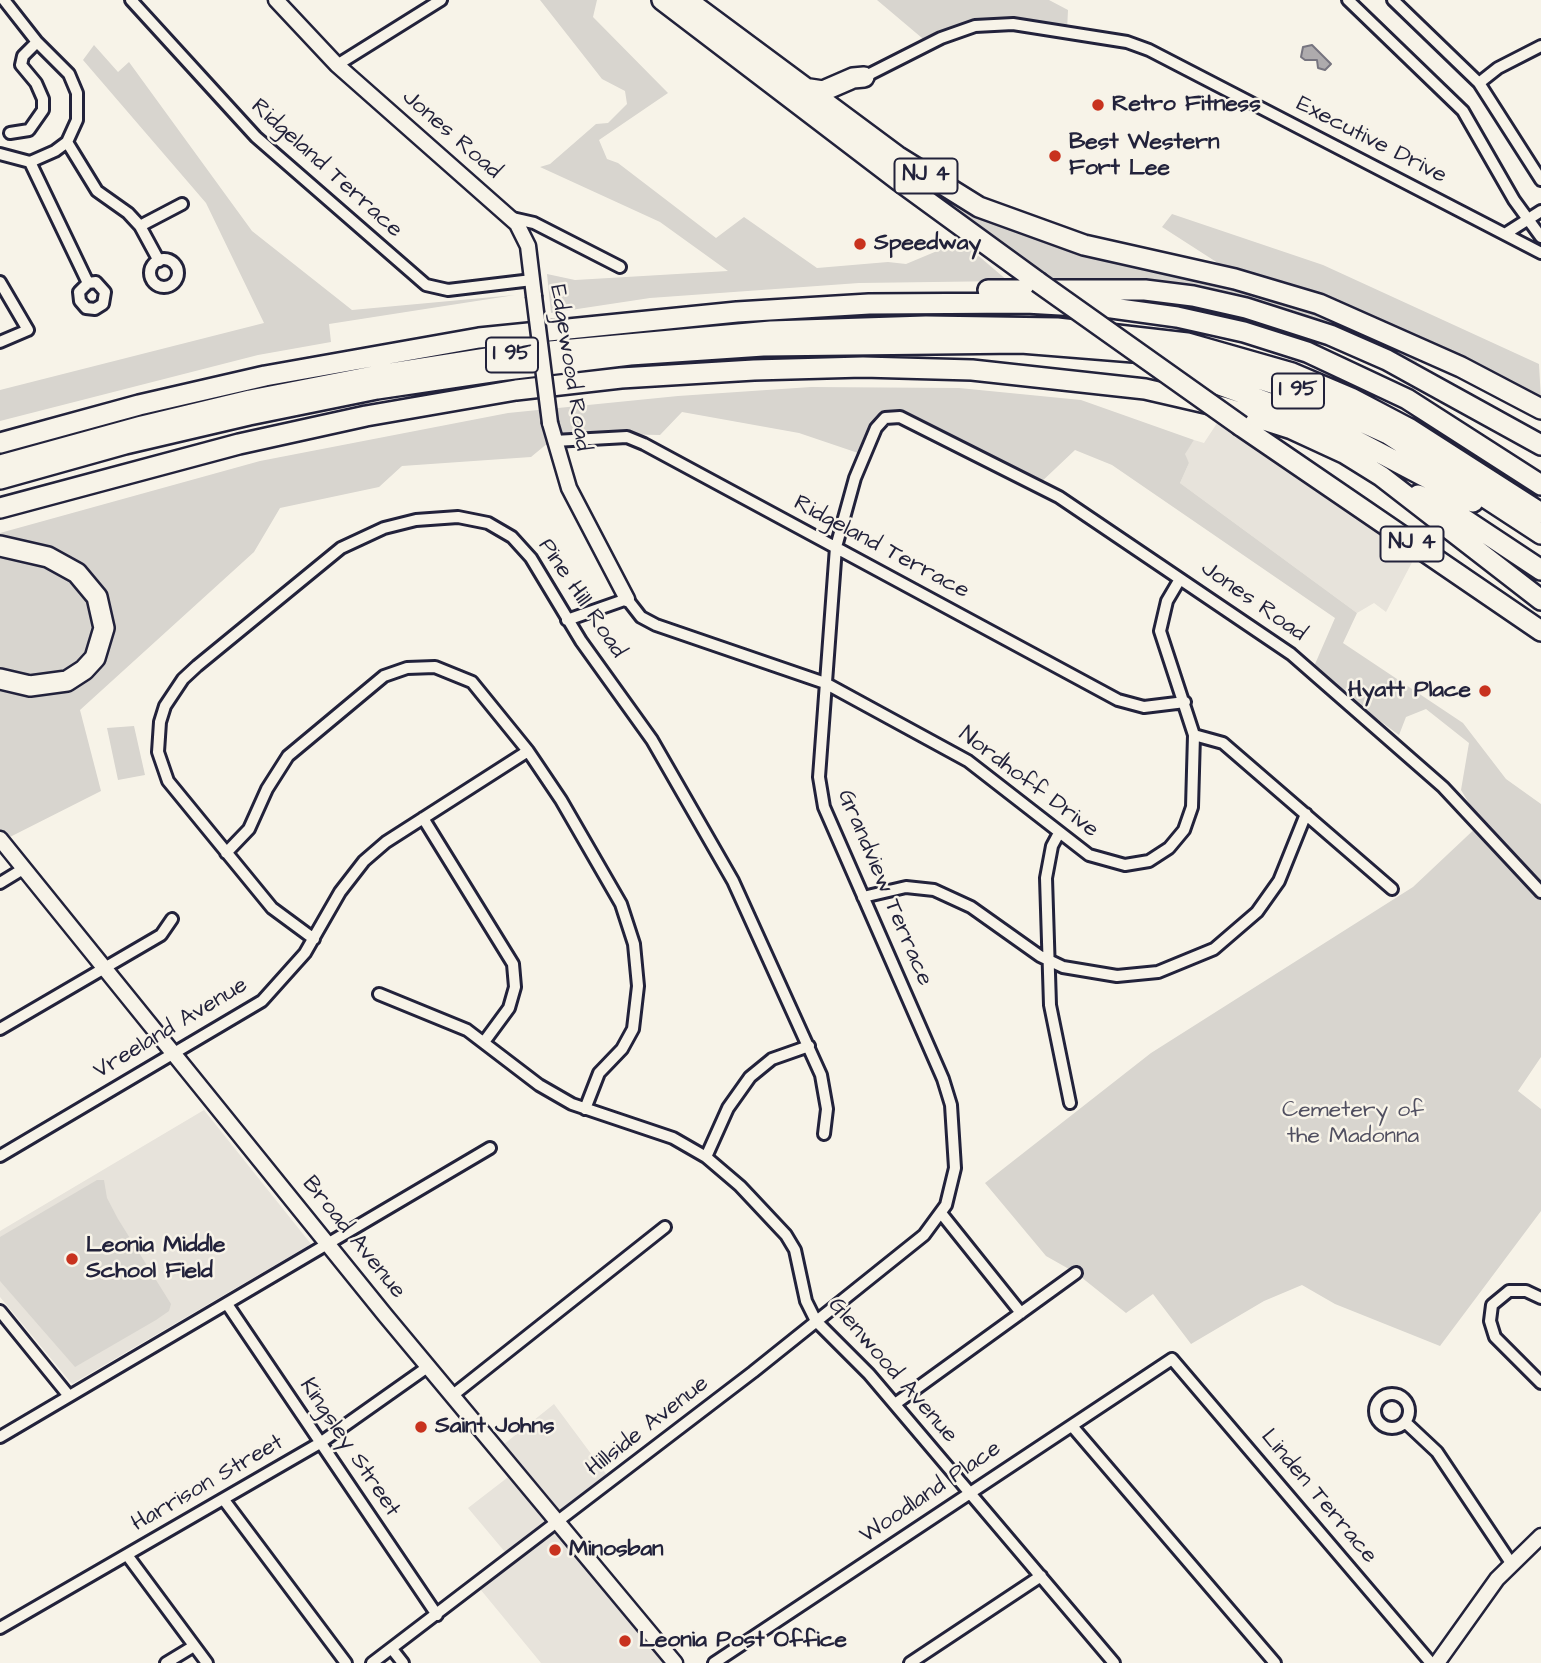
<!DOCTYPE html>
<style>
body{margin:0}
canvas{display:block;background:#f7f3e8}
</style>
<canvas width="1541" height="1663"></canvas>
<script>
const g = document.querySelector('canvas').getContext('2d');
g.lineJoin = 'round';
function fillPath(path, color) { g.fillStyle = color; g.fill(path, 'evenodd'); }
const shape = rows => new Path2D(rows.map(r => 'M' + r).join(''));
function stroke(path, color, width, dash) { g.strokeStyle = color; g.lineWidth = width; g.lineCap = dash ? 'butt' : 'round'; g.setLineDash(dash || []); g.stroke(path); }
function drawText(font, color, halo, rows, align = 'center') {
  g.font = font + ' "Architects Daughter",sans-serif'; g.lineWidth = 5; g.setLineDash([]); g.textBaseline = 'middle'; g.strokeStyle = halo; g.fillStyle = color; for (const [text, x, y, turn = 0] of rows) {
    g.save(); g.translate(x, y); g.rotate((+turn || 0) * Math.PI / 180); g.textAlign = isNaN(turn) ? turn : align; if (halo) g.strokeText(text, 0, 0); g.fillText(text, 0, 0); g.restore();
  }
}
const built = shape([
 [1223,414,1419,549,1386,612,1374,603,1357,613,1180,483,1189,463,1184,454,1194,440,1204,443],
 [204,1110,311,1244,72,1384,0,1297,0,1231],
 [554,1404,612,1482,559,1522,667,1663,541,1663,476,1584,510,1558,468,1508,516,1471,498,1449]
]);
const green = shape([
 [540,0,597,0,593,17,668,93,599,140,607,159,618,163,716,238,744,217,817,268,888,262,906,264,961,241,1008,281,859,283,650,298,551,313,547,274,575,280,728,271,660,222,540,167,550,164,596,124,608,123,627,104,625,91,602,79],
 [877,0,1049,0,1068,10,1067,31,994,24,923,46,922,38],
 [94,45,118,72,129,62,252,231,352,310,515,295,329,324,331,342,258,355,0,421,0,390,264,323,206,203,83,60],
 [927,189,993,222,1076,247,1253,292,1316,313,1416,360,1420,368,1297,316,1058,282],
 [1172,214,1323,265,1539,364,1541,400,1408,331,1279,280,1221,265,1162,227],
 [811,387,959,388,1081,400,1194,440,1185,454,1189,463,1180,483,1357,613,1343,643,1463,723,1506,779,1541,804,1541,1057,1518,1091,1541,1109,1541,1211,1440,1346,1335,1304,1302,1285,1264,1301,1191,1344,1153,1294,1126,1313,1076,1273,1046,1256,985,1183,1151,1053,1413,887,1481,823,1461,790,1469,743,1426,709,1406,717,1399,735,1312,671,1335,618,1112,465,1075,450,1037,486,918,427,885,418,864,455,799,433,682,412,660,435,560,433,531,457,402,466,379,487,280,508,254,552,80,710,101,791,2,841,0,839,0,533,260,461,508,413,678,396],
 [134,726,145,775,118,780,107,728],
 [97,1180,104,1180,107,1198,118,1219,171,1304,169,1311,156,1320,75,1367,0,1281,0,1237]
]);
const water = shape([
 [1312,45,1331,64,1325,70,1318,68,1317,60,1305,60,1301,57,1303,47,1312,45]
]);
const street = shape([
 [131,0,256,137,426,285,448,290,532,280],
 [1348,0,1463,111,1514,200,1541,237],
 [1393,0,1479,83,1541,180],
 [337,65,441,0],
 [864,77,941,38,975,26,1013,24,1127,42,1149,50,1541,253],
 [1479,83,1498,68,1541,46],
 [10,133,29,130,43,110,43,99,36,83,21,65,23,56,37,42],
 [67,142,97,191,128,213,140,226,159,261],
 [0,154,30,162,55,151,67,142,77,120,77,93,69,74,37,42,4,0],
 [30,162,88,283,96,282,105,292,103,304,95,309,86,308,80,301,79,292,88,283],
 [512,218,534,223,620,267],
 [140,226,182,204],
 [1505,234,1541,211],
 '150 273a14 14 0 1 1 28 0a14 14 0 1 1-28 0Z',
 [0,282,28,330,0,342],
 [554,441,627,437,644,444,1118,700,1144,707,1185,702],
 [567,620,627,599,641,617,656,625,825,683,968,761,1089,855,1125,865,1149,861,1169,848,1184,830,1192,807,1194,735,1160,631,1167,601,1180,579],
 [1194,735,1223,743,1392,889],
 [423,818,513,964,515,987,509,1008,484,1042],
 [1059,833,1052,846,1046,878,1050,1005,1070,1103],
 [226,853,249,829,267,789,288,756,384,676,407,668,435,667,472,682,528,751,561,800,621,904,634,944,638,986,633,1029,622,1049,599,1073,585,1109],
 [0,883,23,869],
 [863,897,906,887,934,890,971,907,1040,956,1063,967,1117,976,1158,972,1214,949,1257,912,1279,881,1306,814],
 [314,939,272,908,168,781,158,752,160,722,165,706,183,679,197,666,341,548,384,528,416,520,458,517,488,523,512,537,531,558,581,641,652,740,733,881,821,1075,827,1109,824,1134],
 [379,994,467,1030,539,1085,572,1104,673,1138,706,1157,740,1186,786,1235,795,1250,806,1301,816,1321,869,1374,1114,1663],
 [0,1029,161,935,172,919],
 [0,1156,262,1001,305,953,340,892,364,861,386,842,528,751],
 [706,1157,728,1108,750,1077,772,1059,809,1046],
 [941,1213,1021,1313],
 [1541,1298,1526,1291,1509,1291,1492,1305,1490,1321,1495,1337,1541,1383],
 [227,1304,437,1615],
 [0,1311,69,1396],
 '1375 1411a17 17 0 1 1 34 0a17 17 0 1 1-34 0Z',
 [453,1395,665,1227],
 [895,1404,1076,1273],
 [1405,1422,1437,1452,1511,1563],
 [1072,1426,1275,1663],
 [0,1437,490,1148],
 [224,1500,346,1663],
 [127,1555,207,1663],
 [0,1628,320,1443,429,1366],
 [392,1649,403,1663],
 [166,1663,194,1646],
 [372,1663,753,1372,924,1235,946,1205,955,1168,951,1105,943,1079,824,807,819,777,836,547,855,478,876,428,885,418,900,417,1059,497,1291,654,1443,787,1541,892],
 [714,1663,1172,1359,1431,1663],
 [910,1663,1041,1576]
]);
const secondary = shape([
 [276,0,337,65,517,224,528,246,534,296],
 [550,423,569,488,627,599],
 [0,839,385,1315,675,1663],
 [1437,1663,1497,1579,1541,1536]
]);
const highway = shape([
 [662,0,898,180,1038,282],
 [687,0,897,156,979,207,1084,245,1235,279,1319,304,1461,367,1541,409],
 [803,88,823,91,853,78,864,77],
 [988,290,1145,290,1193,296,1246,308,1330,335,1387,360,1541,445],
 [1159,363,1319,421,1473,502],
 [1241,426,1541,631],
 [0,443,139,405,265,376,479,338,737,312,869,304,1026,303,1112,308,1177,317,1244,332,1307,352,1407,399,1541,485],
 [0,465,142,426,250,400,378,375,506,355,771,331,926,326,1057,328,1187,343,1292,373,1351,398,1410,429,1541,513],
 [0,479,125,444,249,415,377,389,498,371,630,355,763,346,1021,343,1158,354,1224,368,1287,388,1388,434,1541,534],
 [1418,495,1446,507,1541,570],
 [0,508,239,444,366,416,516,390,621,378,754,370,863,367,972,370,1145,389,1223,407,1292,429,1344,453,1381,476,1541,600],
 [0,546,48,557,77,573,97,597,104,628,95,658,84,670,67,681,30,686,0,679]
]);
const secondaryBridge = shape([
 [534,296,550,423]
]);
const highwayBridge = shape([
 [1038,282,1241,426]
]);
const markers = [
 [1098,105,7,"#c8321e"],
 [1055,156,7,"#c8321e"],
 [860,244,7,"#c8321e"],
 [1485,691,7,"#c8321e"],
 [72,1259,7,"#c8321e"],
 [421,1427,7,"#c8321e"],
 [555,1550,7,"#c8321e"],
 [625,1641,7,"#c8321e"]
];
const shields = [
 [926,176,63],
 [512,355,52],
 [1298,391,52],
 [1412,544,63]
];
const shieldNames = [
 ["NJ 4",926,176],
 ["I 95",512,355],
 ["I 95",1298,391],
 ["NJ 4",1412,544]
];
const poiNames = [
 ["Retro Fitness",1112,105],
 ["Best Western",1069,143],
 ["Fort Lee",1069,169],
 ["Speedway",874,244],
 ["Hyatt Place",1471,691,"right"],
 ["Leonia Middle",86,1246],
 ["School Field",86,1272],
 ["Saint Johns",435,1427],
 ["Minosban",569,1550],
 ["Leonia Post Office",639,1641]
];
const streetNames = [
 ["Jones Road",451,135,41],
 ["Executive Drive",1371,141,27],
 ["Ridgeland Terrace",326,169,42],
 ["Edgewood Road",569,368,81],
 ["Ridgeland Terrace",881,548,28],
 ["Pine Hill Road",581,599,56],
 ["Jones Road",1253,602,35],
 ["Nordhoff Drive",1028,783,37],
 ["Grandview Terrace",884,888,67],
 ["Vreeland Avenue",171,1029,-31],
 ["Broad Avenue",353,1238,51],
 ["Glenwood Avenue",892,1371,49],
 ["Hillside Avenue",648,1427,-38],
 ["Kingsley Street",349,1448,56],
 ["Harrison Street",208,1484,-30],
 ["Woodland Place",931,1493,-34],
 ["Linden Terrace",1318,1497,50]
];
const parkNames = [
 ["Cemetery of",1353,1111],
 ["the Madonna",1353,1137]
];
fillPath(built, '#e7e3db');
fillPath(green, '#d8d5cf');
fillPath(water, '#aeabad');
stroke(water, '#76747f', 2);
stroke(street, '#22223b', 16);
stroke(secondary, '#22223b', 19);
stroke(highway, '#22223b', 24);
stroke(street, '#f7f3e8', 10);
stroke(secondary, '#f7f3e8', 14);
stroke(highway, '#f7f3e8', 19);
stroke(secondaryBridge, '#22223b', 19, []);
stroke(highwayBridge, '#22223b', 24, []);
stroke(secondaryBridge, '#f7f3e8', 14);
stroke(highwayBridge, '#f7f3e8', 19);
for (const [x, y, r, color] of markers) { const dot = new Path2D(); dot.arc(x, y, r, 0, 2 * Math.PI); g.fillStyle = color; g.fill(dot); stroke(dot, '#f7f3e8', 2.5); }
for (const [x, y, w] of shields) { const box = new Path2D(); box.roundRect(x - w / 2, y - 17.5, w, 35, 5); g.fillStyle = '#f7f3e8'; g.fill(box); stroke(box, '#22223b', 2); }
drawText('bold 21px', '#22223b', null, shieldNames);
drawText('bold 23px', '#22223b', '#f7f3e8', poiNames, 'left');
drawText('23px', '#22223b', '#f7f3e8', streetNames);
drawText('23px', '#504f60', '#f7f3e8', parkNames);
</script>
